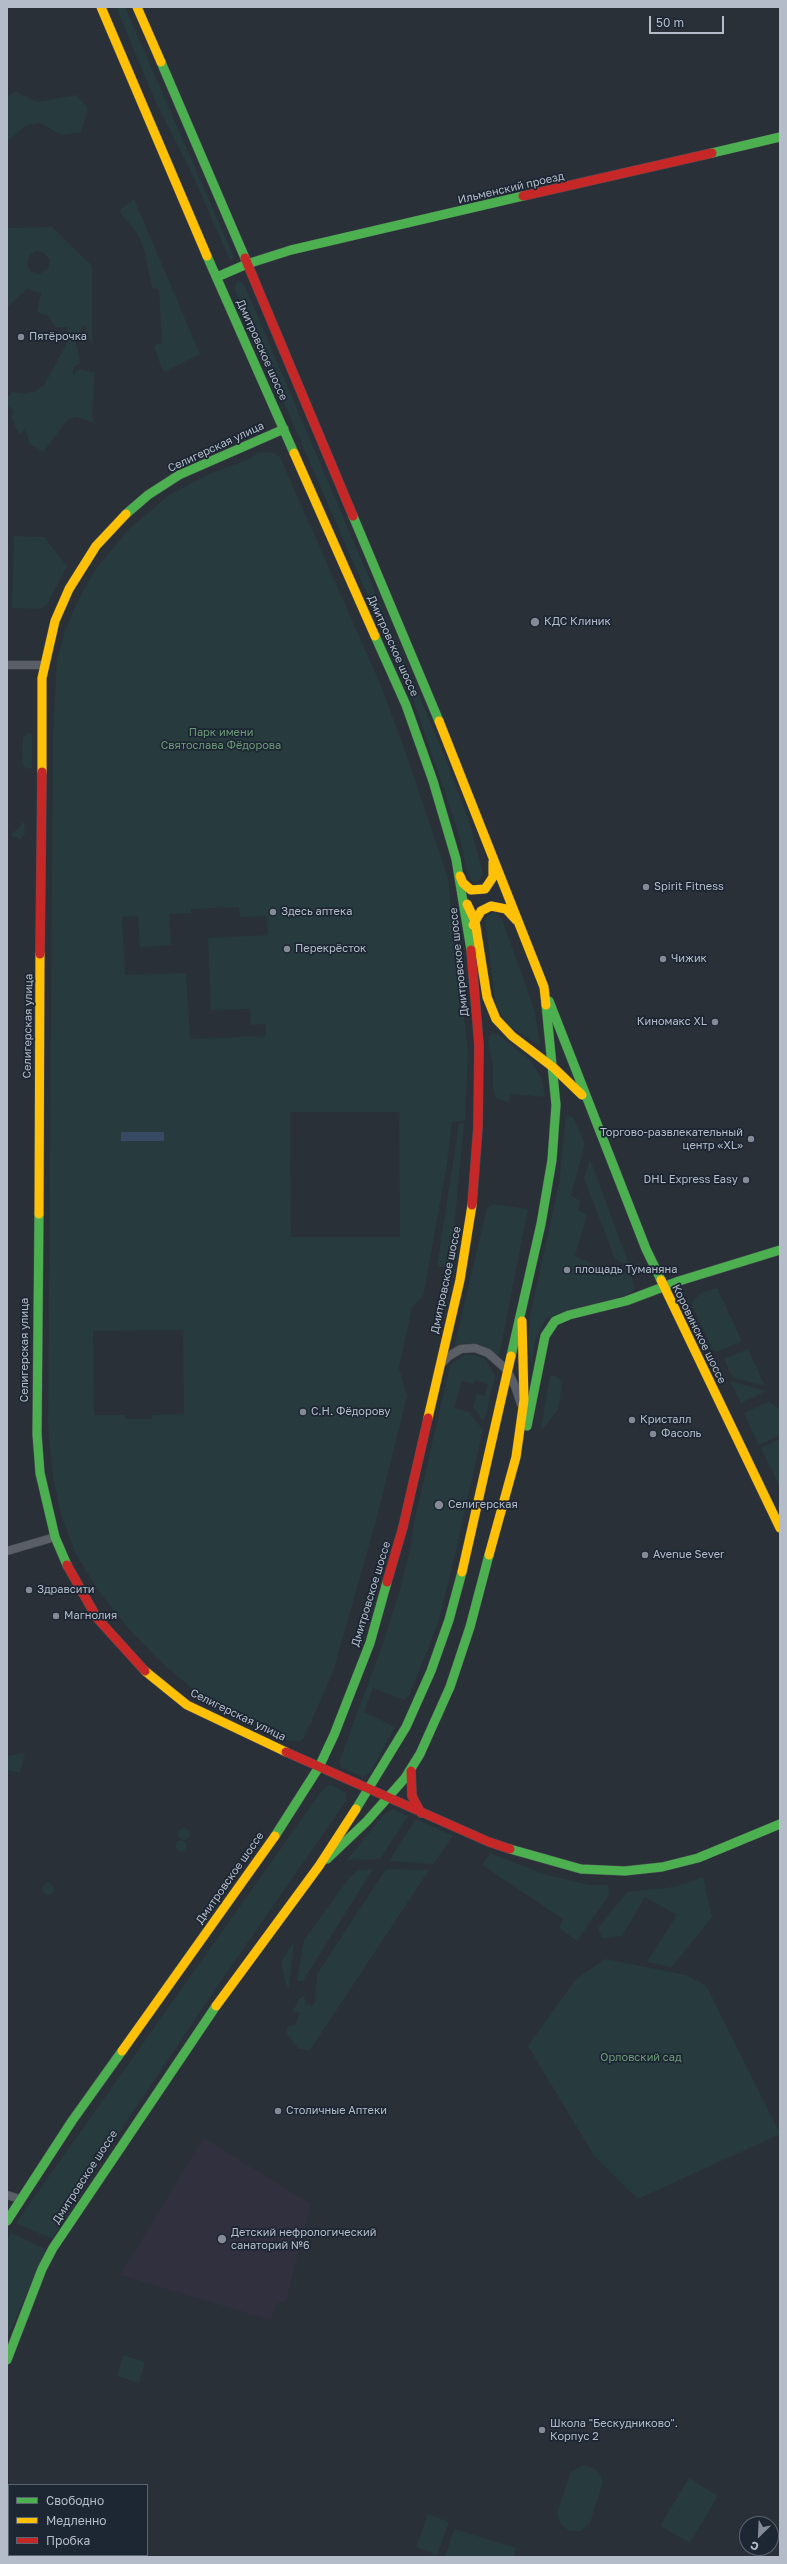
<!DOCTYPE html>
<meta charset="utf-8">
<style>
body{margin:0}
#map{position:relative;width:787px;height:2564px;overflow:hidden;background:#2a3038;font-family:"Golos Text",sans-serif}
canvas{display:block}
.frame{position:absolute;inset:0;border:8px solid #b4bcc9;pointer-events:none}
.legend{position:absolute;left:8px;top:2484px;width:140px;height:72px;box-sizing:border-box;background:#1d2633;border:1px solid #59626f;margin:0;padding:5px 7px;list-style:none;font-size:12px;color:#b4bcc9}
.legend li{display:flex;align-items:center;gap:8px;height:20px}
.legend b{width:20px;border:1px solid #59626f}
.north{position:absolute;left:739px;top:2516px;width:40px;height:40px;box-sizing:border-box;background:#1d2633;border:1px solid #59626f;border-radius:50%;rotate:204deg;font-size:11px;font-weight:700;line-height:16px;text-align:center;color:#b4bcc9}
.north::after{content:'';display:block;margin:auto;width:14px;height:18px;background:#848b96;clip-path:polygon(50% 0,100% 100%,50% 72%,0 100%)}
.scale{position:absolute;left:649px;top:16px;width:75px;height:18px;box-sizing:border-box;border:2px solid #b4bcc9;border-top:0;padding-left:5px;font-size:12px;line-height:14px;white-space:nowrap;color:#b4bcc9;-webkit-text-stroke:3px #1d2633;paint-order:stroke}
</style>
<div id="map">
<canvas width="787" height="2564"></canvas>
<div class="frame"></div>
<ul class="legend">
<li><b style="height:5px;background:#4caf50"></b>Свободно</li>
<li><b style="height:5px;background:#ffc107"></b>Медленно</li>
<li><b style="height:5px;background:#c62828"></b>Пробка</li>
</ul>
<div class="north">С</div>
<div class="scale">50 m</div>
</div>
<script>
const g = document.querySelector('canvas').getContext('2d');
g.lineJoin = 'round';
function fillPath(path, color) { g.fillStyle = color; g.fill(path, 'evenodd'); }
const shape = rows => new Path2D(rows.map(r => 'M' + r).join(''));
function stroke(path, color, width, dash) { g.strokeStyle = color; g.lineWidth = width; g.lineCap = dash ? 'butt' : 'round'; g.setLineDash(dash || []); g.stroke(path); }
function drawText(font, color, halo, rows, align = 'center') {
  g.font = font + ' "Golos Text",sans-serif'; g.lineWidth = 3.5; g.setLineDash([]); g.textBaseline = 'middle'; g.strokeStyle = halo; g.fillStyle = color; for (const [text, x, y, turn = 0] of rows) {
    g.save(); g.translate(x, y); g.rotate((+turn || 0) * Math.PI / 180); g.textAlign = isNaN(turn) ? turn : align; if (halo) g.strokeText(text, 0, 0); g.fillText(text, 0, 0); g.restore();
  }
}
const medical = shape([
 [204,2138,311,2204,286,2301,276,2304,271,2320,120,2275]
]);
const green = shape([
 [116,7,125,7,234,257,232,259,229,258,189,167,157,105],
 [16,92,38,102,76,95,88,108,81,132,61,135,41,123,27,125,7,141,7,96],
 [134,199,200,354,164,372,161,367,154,345,162,343,159,289,152,288,144,249,137,233,119,211],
 [52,227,92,266,92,345,84,324,76,341,80,363,73,368,73,375,79,369,95,373,92,413,94,423,77,417,67,420,43,452,30,444,25,430,19,434,11,417,14,410,7,406,7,398,12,392,24,394,36,391,45,384,68,341,67,327,55,327,48,316,37,312,41,293,27,289,7,308,7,228],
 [36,251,43,252,50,260,48,269,39,274,31,272,27,264,30,254],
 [238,280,244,284,443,752,470,824,483,874,478,882,472,881,468,875,457,828,414,702,234,288],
 [259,452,275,453,280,457,382,688,409,762,448,878,468,1051,465,1121,452,1122,447,1164,423,1297,412,1307,399,1368,407,1396,377,1517,333,1672,304,1738,300,1741,289,1741,230,1712,189,1686,161,1662,129,1629,98,1590,76,1554,61,1515,53,1477,48,1425,53,735,57,659,65,631,79,598,96,569,128,530,169,495,207,475,249,459],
 [239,907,240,917,267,916,268,935,208,938,211,1010,250,1009,251,1025,266,1024,266,1036,190,1039,186,973,125,975,122,917,138,916,140,947,171,945,169,914,191,913,191,909],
 [290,1112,399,1112,400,1237,291,1237],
 [183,1330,184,1414,152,1415,152,1419,125,1419,125,1415,94,1415,93,1331],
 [14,536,44,537,67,566,47,605,40,609,12,608],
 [28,733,32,734,32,768,27,769,22,765,23,738],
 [22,823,24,823,25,834,21,839,12,836,12,833,18,829],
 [495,912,502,919,534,1009,540,1042,538,1045,511,1027,496,1008,485,919,489,914],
 [493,1033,499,1035,530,1060,541,1077,545,1097,510,1094,509,1103,496,1098,493,1089,493,1064,488,1043,489,1036],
 [566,1116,573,1117,585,1144,571,1195,580,1201,578,1210,587,1215,575,1256,611,1272,618,1269,631,1275,635,1289,625,1296,567,1310,546,1318,536,1338,531,1363,528,1339,530,1316,559,1184],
 [464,1123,454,1229,446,1267,437,1266,459,1124],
 [590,1159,629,1264,628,1266,615,1259,584,1178],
 [492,1204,528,1209,499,1356,490,1349,476,1343,454,1348,487,1208],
 [717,1288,741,1339,740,1342,716,1352,713,1350,693,1307,693,1301,701,1293],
 [748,1349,765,1386,732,1377,724,1359],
 [464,1355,475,1355,486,1360,495,1376,485,1418,482,1420,473,1407,477,1394,485,1396,488,1384,475,1380,474,1384,462,1381,454,1408,469,1412,483,1430,450,1576,438,1623,409,1696,404,1700,373,1688,364,1712,395,1727,370,1773,363,1777,342,1768,339,1762,382,1646,398,1596,411,1545,413,1527,450,1365],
 [554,1375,560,1379,562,1387,558,1409,547,1424,541,1429,550,1376],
 [730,1381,766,1391,741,1403],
 [769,1402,778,1408,780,1413,780,1435,759,1445,744,1413],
 [780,1439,780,1488,761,1448],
 [25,1753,20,1773,7,1770,7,1756],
 [331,1785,346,1793,346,1801,216,1988,108,2149,52,2239,16,2223,320,1793,327,1786],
 [393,1809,408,1816,380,1859,347,1860,384,1814],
 [416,1819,453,1836,433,1864,389,1861],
 '178 1834a6 6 0 1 1 12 0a6 6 0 1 1-12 0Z',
 '175.5 1846a5.5 5.5 0 1 1 11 0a5.5 5.5 0 1 1-11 0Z',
 [490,1853,544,1874,589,1885,608,1885,609,1895,577,1941,559,1928,563,1919,482,1865],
 [373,1869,303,1981,297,1981,304,1940,350,1877,358,1870],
 [386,1869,429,1870,310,2050,299,2049,287,2034,287,2027,295,2025,300,2013,293,2011,299,1999,304,1996,306,2004,312,2006,315,2002,317,1974],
 [703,1877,712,1917,672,1967,647,1962,677,1915,645,1897,622,1936,602,1938,598,1928,627,1892,674,1887],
 '42 1889a6 6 0 1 1 12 0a6 6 0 1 1-12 0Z',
 [294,1941,289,1988,286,1985,281,1962],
 [605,1959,685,1975,706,1985,780,2134,638,2199,593,2154,528,2046,576,1979],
 [11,2233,46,2249,7,2339,7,2240],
 [123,2355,145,2362,139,2383,117,2376],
 [584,2465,598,2471,603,2482,590,2523,581,2531,570,2531,561,2525,557,2513,571,2472],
 [689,2478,718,2496,690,2543,660,2526],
 [428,2514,449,2522,437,2555,416,2547],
 [454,2529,516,2548,513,2557,445,2557],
 [7,2532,9,2532,9,2555,77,2555,83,2557,7,2557]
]);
const water = shape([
 [121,1132,164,1132,164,1141,121,1141]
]);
const street = shape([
 [7,665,44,665],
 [442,1363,449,1356,461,1349,475,1348,488,1353,507,1370,515,1386,521,1404],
 [7,1551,55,1537],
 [7,2195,20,2199]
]);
const fast = shape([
 [161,62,245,258],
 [712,153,780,137],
 [207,256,294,453],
 [217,277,247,264,291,250,523,196],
 [126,514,148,495,179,475,284,429],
 [353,516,439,721],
 [375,636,406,705,433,781,456,859,471,950],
 [549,1001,646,1249,661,1280],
 [39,1214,37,1434,40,1473,55,1537,67,1565],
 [511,1356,541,1224,552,1160,556,1105,546,1005],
 [527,1426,545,1336,555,1321,569,1315,626,1301,679,1281,780,1250],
 [356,1809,406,1727,431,1671,449,1620,462,1572],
 [275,1836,319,1767,334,1735,370,1643,387,1582],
 [510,1849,581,1869,625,1871,662,1867,698,1858,780,1824],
 [327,1859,367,1821,405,1778,420,1754,450,1687,470,1627,489,1555],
 [7,2221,72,2121,122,2051],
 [7,2360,42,2269,53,2248,216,2006]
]);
const slow = shape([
 [101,7,207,256],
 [137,7,161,62],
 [294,453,375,636],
 [439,721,544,987,546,1005],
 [42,772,42,678,55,621,69,589,96,546,126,514],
 [460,876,463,883,471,890,485,889,493,877,493,862],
 [467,904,475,921,487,997,496,1019,512,1036,554,1068,582,1095],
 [473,925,481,911,491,906,506,909,516,920],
 [39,1214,40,954],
 [661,1280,780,1528],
 [428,1418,460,1280,472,1205],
 [489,1555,516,1457,524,1400,522,1321],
 [462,1572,511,1356],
 [145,1671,187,1705,286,1752],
 [216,2006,319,1866,356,1809],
 [122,2051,275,1836]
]);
const jam = shape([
 [523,196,712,153],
 [245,258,353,516],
 [471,950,479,1045,478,1127,472,1205],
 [40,954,42,772],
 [67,1565,97,1618,145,1671],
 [387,1582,403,1527,428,1418],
 [286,1752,489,1842,510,1849],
 [411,1771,412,1796,421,1813]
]);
const markers = [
 [21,337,4,"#848b96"],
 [535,622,5,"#848b96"],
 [646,887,4,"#848b96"],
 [273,912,4,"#848b96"],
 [287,949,4,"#848b96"],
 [663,959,4,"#848b96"],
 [715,1022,4,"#848b96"],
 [751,1139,4,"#848b96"],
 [746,1180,4,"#848b96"],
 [567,1270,4,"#848b96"],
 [303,1412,4,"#848b96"],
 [632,1420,4,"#848b96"],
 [653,1434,4,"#848b96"],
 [439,1505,5,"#848b96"],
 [645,1555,4,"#848b96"],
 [29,1590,4,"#848b96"],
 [56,1616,4,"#848b96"],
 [278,2111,4,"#848b96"],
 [222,2239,5,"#848b96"],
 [542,2430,4,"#848b96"]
];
const streetNames = [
 ["Ильменский проезд",511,188,-13],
 ["Дмитровское шоссе",262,350,66],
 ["Селигерская улица",216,447,-25],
 ["Дмитровское шоссе",393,646,66],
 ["Дмитровское шоссе",459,962,-96],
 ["Селигерская улица",28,1026,-89],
 ["Дмитровское шоссе",446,1280,-78],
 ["Коровинское шоссе",699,1334,64],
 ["Селигерская улица",25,1350,-90],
 ["Дмитровское шоссе",371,1594,-73],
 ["Селигерская улица",238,1715,26],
 ["Дмитровское шоссе",230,1878,-55],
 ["Дмитровское шоссе",85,2177,-57]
];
const poiNames = [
 ["Пятёрочка",29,337],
 ["КДС Клиник",544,622],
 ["Spirit Fitness",654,887],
 ["Здесь аптека",281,912],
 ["Перекрёсток",295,949],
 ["Чижик",671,959],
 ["Киномакс XL",707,1022,"right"],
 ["Торгово-развлекательный",743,1133,"right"],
 ["центр «XL»",743,1146,"right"],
 ["DHL Express Easy",738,1180,"right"],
 ["площадь Туманяна",575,1270],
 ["С.Н. Фёдорову",311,1412],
 ["Кристалл",640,1420],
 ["Фасоль",661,1434],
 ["Селигерская",448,1505],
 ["Avenue Sever",653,1555],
 ["Здравсити",37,1590],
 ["Магнолия",64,1616],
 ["Столичные Аптеки",286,2111],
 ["Детский нефрологический",231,2233],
 ["санаторий №6",231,2246],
 ["Школа \"Бескудниково\".",550,2424],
 ["Корпус 2",550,2437]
];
const parkNames = [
 ["Парк имени",221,733],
 ["Святослава Фёдорова",221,746],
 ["Орловский сад",641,2058]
];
fillPath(medical, '#31303e');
fillPath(green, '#273a3e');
fillPath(water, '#384963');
stroke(street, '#484c53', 9);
stroke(fast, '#484c53', 10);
stroke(slow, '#484c53', 10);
stroke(jam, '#484c53', 10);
stroke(street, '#5a5e66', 8);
stroke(fast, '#4caf50', 9);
stroke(slow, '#ffc107', 9);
stroke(jam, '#c62828', 9);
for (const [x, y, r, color] of markers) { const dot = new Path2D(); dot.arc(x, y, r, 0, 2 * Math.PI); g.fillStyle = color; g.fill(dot); stroke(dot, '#1d2633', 1.5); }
drawText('11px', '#b4bcc9', '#1d2633', streetNames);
drawText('11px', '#b4bcc9', '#1d2633', poiNames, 'left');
drawText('11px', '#6b9a76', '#1d2633', parkNames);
</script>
